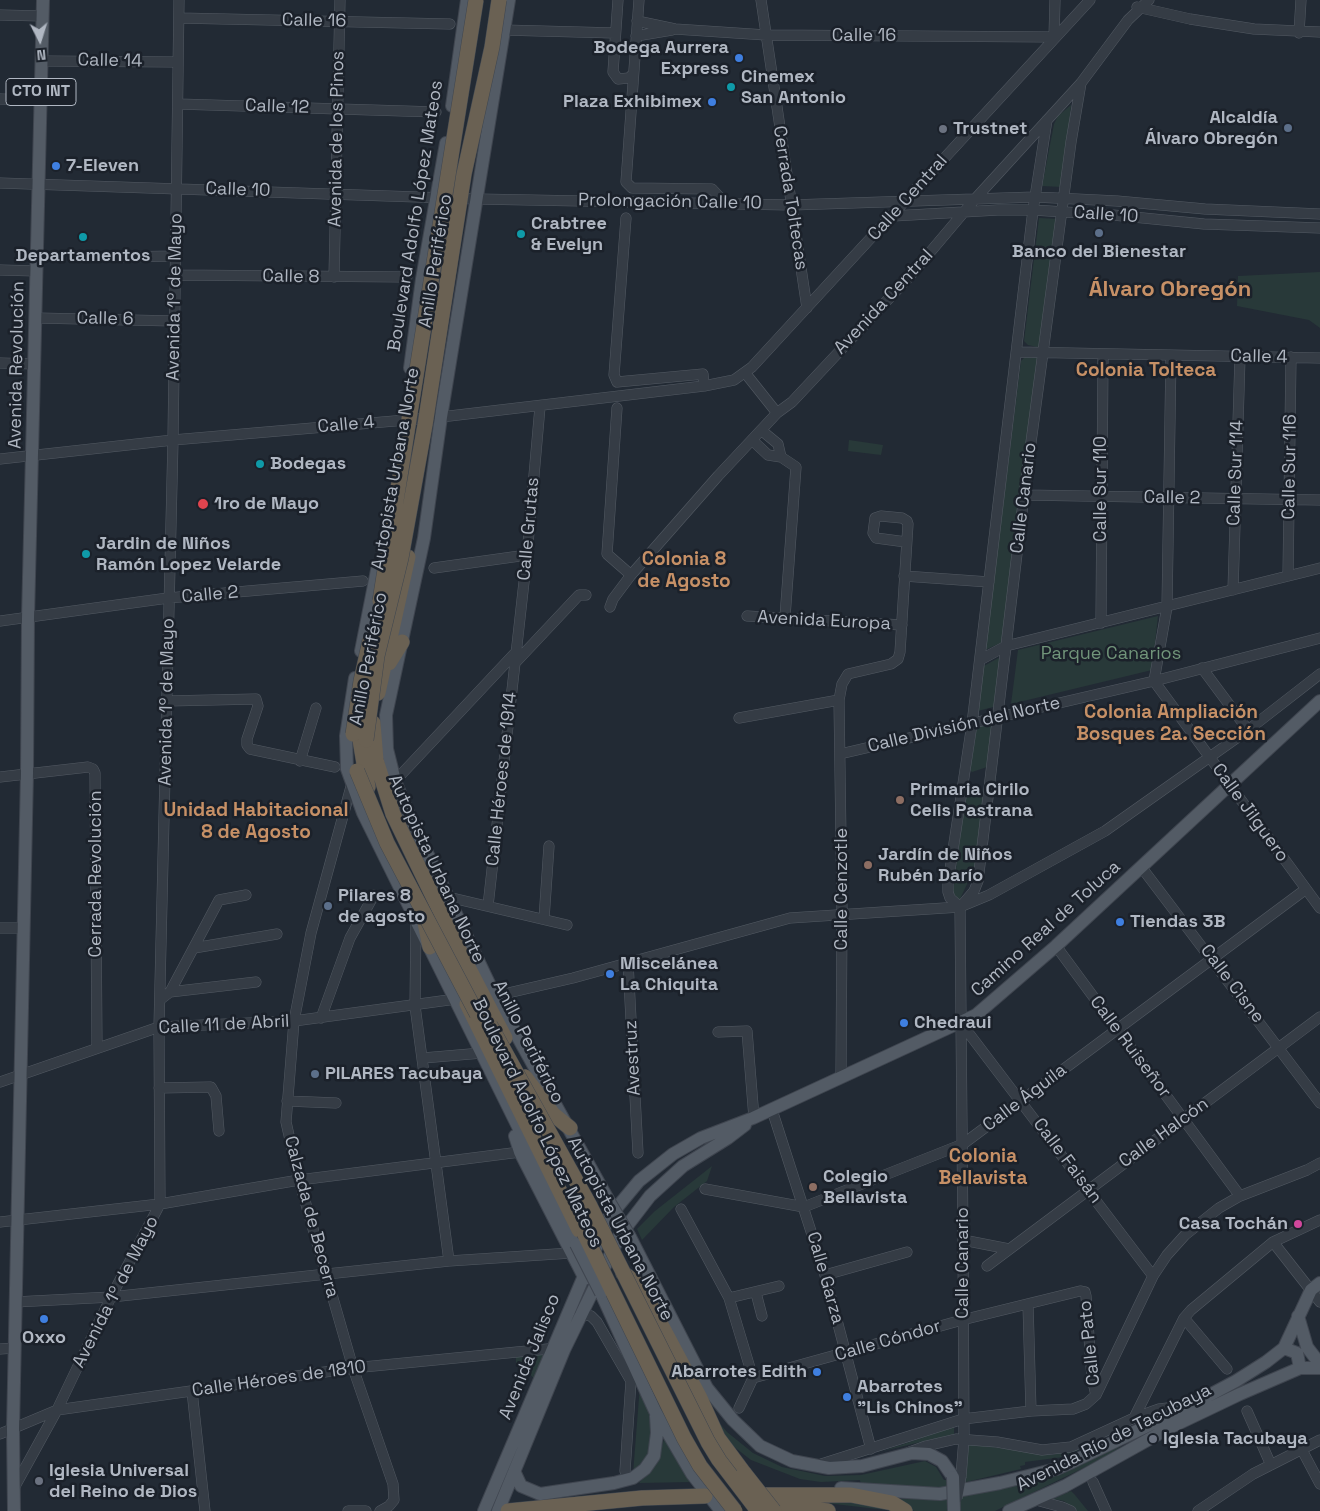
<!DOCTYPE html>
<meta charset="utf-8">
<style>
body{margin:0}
#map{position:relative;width:1320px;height:1511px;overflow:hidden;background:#222a34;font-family:"Space Grotesk",sans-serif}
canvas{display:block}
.north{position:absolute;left:15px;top:15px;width:50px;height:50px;-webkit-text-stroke:4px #1b212a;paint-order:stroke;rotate:175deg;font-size:14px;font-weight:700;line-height:20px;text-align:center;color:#b0b7c2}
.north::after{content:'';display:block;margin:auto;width:18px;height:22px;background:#b0b7c2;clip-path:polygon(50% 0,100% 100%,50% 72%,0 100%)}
</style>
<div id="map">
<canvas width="1320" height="1511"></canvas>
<div class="north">N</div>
</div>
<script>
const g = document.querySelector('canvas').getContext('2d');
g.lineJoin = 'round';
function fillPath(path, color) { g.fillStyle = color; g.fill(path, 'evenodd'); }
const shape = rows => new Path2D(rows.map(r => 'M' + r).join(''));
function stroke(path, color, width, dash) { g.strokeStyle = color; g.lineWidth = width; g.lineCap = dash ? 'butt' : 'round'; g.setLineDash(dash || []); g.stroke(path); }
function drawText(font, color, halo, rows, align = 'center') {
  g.font = font + ' "Space Grotesk",sans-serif'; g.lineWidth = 5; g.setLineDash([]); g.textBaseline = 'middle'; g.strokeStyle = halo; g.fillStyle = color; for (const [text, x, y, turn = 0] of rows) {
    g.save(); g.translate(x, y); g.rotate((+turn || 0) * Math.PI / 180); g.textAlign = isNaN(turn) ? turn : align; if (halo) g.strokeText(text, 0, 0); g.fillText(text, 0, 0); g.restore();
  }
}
const green = shape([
 [1071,105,1063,187,1042,186,1054,124,1058,116],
 [1039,218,1059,219,1041,345,1037,347,1028,345,1024,341],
 [1320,272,1320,328,1309,320,1237,306,1238,276],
 [1025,357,1037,358,1005,641,985,650,1021,361],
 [849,440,883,445,881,455,848,451],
 [1158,616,1152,670,1011,704,1018,650],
 [1002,656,997,706,978,711,982,667],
 [993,723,987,767,972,772,970,770,977,727],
 [966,790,985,793,976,865,960,899,958,899,953,893],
 [712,1166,707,1181,674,1207,642,1240,637,1229,655,1211],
 [545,1354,534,1379,523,1365,516,1363,516,1357],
 [640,1385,654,1413,652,1449,633,1474],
 [711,1413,727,1432,753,1453,782,1467,825,1476,861,1475,925,1461,936,1467,944,1480,966,1476,969,1444,1051,1455,1081,1449,1063,1457,1025,1462,1025,1465,1020,1466,1021,1469,945,1487,927,1489,861,1485,860,1480,821,1482,800,1479,751,1460,733,1446,721,1432],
 [954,1427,954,1434,883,1451],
 [666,1433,693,1482,639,1483,657,1462],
 [1123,1445,1106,1457,995,1511,914,1511,896,1499,937,1497,1061,1470],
 [1071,1491,1075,1495,1088,1511,1077,1511,1064,1501,1053,1499],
 [842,1498,895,1511,808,1501]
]);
const minor = shape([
 [618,0,613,72,618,79,629,78,633,74],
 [639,0,626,182,632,188,712,189,725,203],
 [761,0,807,308],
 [1137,7,1190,19,1254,29,1320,32],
 [0,15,43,16],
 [179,18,450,24],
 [637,21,675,29,766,35,1054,37],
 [503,30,615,33],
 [1299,33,1301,0],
 [636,36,672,30],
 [1054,37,1055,0],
 [42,61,178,62],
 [0,99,41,100],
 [178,104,436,112],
 [0,183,477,199,791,205,1035,197,1117,201,1205,209,1320,214],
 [893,216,998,210,1033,210,1113,215,1204,224,1320,228],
 [626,218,614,375,617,382,703,374,704,386],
 [116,257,176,256],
 [0,270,37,271],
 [175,275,407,277],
 [334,277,340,0],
 [36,318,175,321],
 [1018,352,1320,358],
 [1171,356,1167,607,1154,681,1320,908],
 [0,363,35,364],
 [746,374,777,413],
 [617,408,607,554,631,575],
 [761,430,778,444,781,457],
 [752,440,768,455,781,457,796,467,785,617],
 [0,459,173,440,441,417,704,386,734,380,752,367,1090,0],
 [1024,495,1320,500],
 [434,568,527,555],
 [904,576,989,582],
 [1288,576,1291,357],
 [1233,590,1240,357],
 [610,607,613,599,631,575,718,476,777,413,792,402,910,276,975,199,1081,83,1128,20,1149,0],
 [747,616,902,625],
 [0,621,168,598,363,581],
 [1101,623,1103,355],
 [980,660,1006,646,1320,568],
 [515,663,579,595,586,595],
 [1202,668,1248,730],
 [167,701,256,699,258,706,247,739,247,745,250,749,335,767],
 [739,718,839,700],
 [840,754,1154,681,1320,638],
 [300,761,316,708],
 [0,777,88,767,93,769,95,773,97,1047],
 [395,781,516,652],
 [352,783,311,933,294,1021,286,1122,299,1180,353,1368,393,1484,394,1500,389,1506,380,1511],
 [1142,868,1320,1103],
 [448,897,567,925],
 [962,905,974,891,978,881,1024,495,1071,142,1081,83],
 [488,906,527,555,540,407],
 [544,919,549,846],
 [416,921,415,1006,449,1261],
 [0,928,23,928],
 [1056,946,1240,1196],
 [194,948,277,934],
 [628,962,638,1153],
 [170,992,256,982],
 [495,996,573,978,790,918,960,907,989,895,1105,831,1248,730,1320,674],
 [161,999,170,992,219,900,246,895],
 [321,1018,350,938,374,895],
 [961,1023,1153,1276],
 [718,1032,747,1031,754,1118],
 [423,1058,482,1053],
 [841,1077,842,911,839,700,842,684,848,674,891,664,898,659,900,652,908,524,907,521,902,518,881,516,875,518,873,533,876,538,906,542],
 [0,1082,159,1027,294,1021,456,999],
 [159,1088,211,1087,216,1096,219,1131],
 [287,1101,336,1103],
 [772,1110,825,1275,871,1449],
 [705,1189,804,1207,963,1144,1306,889],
 [681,1209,729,1298,753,1378],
 [0,1222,160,1204,299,1180,520,1152],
 [963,1240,1009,1249],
 [1273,1242,1320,1302],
 [987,1266,1320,1017],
 [825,1275,907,1252],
 [756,1293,762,1316],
 [729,1298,779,1286],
 [15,1302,111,1297,449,1261,571,1253],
 [1028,1304,1031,1411],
 [580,1314,591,1316,597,1322,631,1381,625,1471],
 [1184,1318,1227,1369],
 [0,1349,15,1348],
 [192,1391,205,1511],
 [739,1408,753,1378,962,1320,1080,1291,1085,1292,1086,1296,1092,1378,1096,1395],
 [1247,1411,1271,1465],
 [1134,1418,1184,1318,1191,1310,1273,1242,1320,1220],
 [0,1434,57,1410,353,1368,558,1348],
 [1302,1450,1320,1484],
 [910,1452,926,1446,956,1439,997,1442,1042,1450,1071,1447,1134,1418,1159,1409,1185,1406],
 [815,1466,963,1419,1031,1411,1073,1409,1086,1404,1096,1395,1153,1276,1167,1255,1185,1235,1219,1208,1240,1196,1307,1170,1320,1163],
 [961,1476,964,1439,963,1240,960,907,950,898,948,892,948,883,972,724,1033,210,1047,120],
 [1093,1482,1106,1511],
 [14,1488,57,1410,111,1297,160,1204,159,1027,173,440,179,0],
 [1036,1500,1062,1507,1071,1511],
 [348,1511,366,1511],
 [1198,1511,1253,1474,1320,1440]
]);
const major = shape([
 [509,0,441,417,424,538,386,715,387,749,395,781,410,817,495,996,610,1203],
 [452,106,467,0],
 [410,368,422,279,446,143],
 [361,651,378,565],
 [355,678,346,736,347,769,363,813,576,1244],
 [515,1136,520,1152,583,1275,587,1278],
 [630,1237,707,1388,733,1420,760,1446,792,1461,829,1468,862,1466,912,1453,929,1454,942,1461,953,1477],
 [601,1293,655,1411,692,1474,721,1511],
 [1298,1316,1307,1347,1320,1364],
 [1284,1348,1297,1353,1300,1368],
 [515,1473,521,1486,540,1494,614,1483,633,1478,645,1469,654,1456,657,1433,656,1416],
 [841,1488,940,1494,1000,1483,1056,1469,1072,1462,1191,1405,1236,1381,1266,1362,1284,1348,1311,1290,1320,1283],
 [14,1511,13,1429,27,773,28,618,43,0],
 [484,1511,609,1217,639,1181,673,1154,701,1138,753,1118,976,1015,1056,946,1320,701],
 [498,1511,564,1350,620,1235,650,1196,683,1166,728,1138,745,1125],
 [1009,1511,1065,1486,1171,1427,1240,1394,1300,1368,1320,1368]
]);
const highway = shape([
 [389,663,402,642],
 [378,693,408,557],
 [373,723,376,760,393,814,455,942,505,1038],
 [361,724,360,740,368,787],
 [424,918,430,947],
 [467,1004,579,1230],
 [525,1077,553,1114,570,1128],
 [623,1273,634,1281,648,1300,700,1398,718,1438,744,1473],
 [752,1495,851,1495,892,1503,905,1511],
 [772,1504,828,1511],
 [508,1511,642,1498,705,1496]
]);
const minorBridge = shape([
 [957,1498,961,1476]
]);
const majorBridge = shape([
 [610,1203,630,1237],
 [576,1244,601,1293],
 [953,1477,954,1511]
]);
const highwayBridge = shape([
 [380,601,476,0],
 [353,734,361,681,370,640],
 [366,740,377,656,401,558,425,425,464,174,492,47,499,0],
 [357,771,387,843,477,1014],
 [490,1025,590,1206,708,1442,719,1460,758,1511],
 [584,1233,684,1438,700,1466,735,1511],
 [744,1473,774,1511]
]);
const markers = [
 [739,58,5,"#3f7fe0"],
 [731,87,5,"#0f9aa8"],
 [712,102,5,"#3f7fe0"],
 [1288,128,5,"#5c6f8a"],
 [943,129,5,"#6b7280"],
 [56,166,5,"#3f7fe0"],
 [1099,233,5,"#5c6f8a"],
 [521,234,5,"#0f9aa8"],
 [83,237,5,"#0f9aa8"],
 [260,464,5,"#0f9aa8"],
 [203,504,6,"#e0444e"],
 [86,554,5,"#0f9aa8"],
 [900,800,5,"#8d6e63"],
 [868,865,5,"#8d6e63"],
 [328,906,5,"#5c6f8a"],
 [1120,922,5,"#3f7fe0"],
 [610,974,5,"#3f7fe0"],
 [904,1023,5,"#3f7fe0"],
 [315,1074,5,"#5c6f8a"],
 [813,1187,5,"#8d6e63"],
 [1298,1224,5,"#d1479c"],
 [44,1319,5,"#3f7fe0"],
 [817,1372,5,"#3f7fe0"],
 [847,1397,5,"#3f7fe0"],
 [1153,1439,5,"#6b7280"],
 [39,1481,5,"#6b7280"]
];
const shields = [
 [41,92,70]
];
const shieldNames = [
 ["CTO INT",41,92]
];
const streetNames = [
 ["Calle 16",314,21,1],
 ["Calle 16",864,36],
 ["Calle 14",110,61,1],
 ["Calle 12",277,107,2],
 ["Avenida de los Pinos",337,139,-89],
 ["Calle 10",238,190,2],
 ["Cerrada Toltecas",790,198,81],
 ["Calle Central",908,198,-48],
 ["Prolongación Calle 10",670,202,1],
 ["Calle 10",1106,215,4],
 ["Boulevard Adolfo López Mateos",416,216,-81],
 ["Anillo Periférico",436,261,-81],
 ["Calle 8",291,277,1],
 ["Avenida 1º de Mayo",175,297,-89],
 ["Avenida Central",884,302,-47],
 ["Calle 6",105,319,1],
 ["Calle 4",1259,357,1],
 ["Avenida Revolución",17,365,-89],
 ["Calle 4",346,425,-5],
 ["Calle Sur 116",1290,467,-89],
 ["Autopista Urbana Norte",396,469,-80],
 ["Calle Sur 114",1236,473,-88],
 ["Calle Sur 110",1101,489,-90],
 ["Calle Canario",1024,498,-83],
 ["Calle 2",1172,498,1],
 ["Calle Grutas",529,529,-85],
 ["Calle 2",210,595,-5],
 ["Avenida Europa",824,621,3],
 ["Anillo Periférico",369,659,-79],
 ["Avenida 1º de Mayo",167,702,-89],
 ["Calle División del Norte",964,725,-13],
 ["Calle Héroes de 1914",502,779,-84],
 ["Calle Jilguero",1250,813,54],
 ["Autopista Urbana Norte",436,869,65],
 ["Cerrada Revolución",96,874,-90],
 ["Calle Cenzotle",842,889,-90],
 ["Camino Real de Toluca",1046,929,-42],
 ["Calle Cisne",1232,984,53],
 ["Calle 11 de Abril",224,1025,-3],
 ["Anillo Periférico",528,1042,63],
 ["Calle Ruiseñor",1130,1047,53],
 ["Avestruz",633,1058,-93],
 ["Calle Águila",1025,1098,-37],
 ["Boulevard Adolfo López Mateos",537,1123,64],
 ["Calle Halcón",1164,1133,-36],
 ["Calle Faisán",1067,1161,53],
 ["Calzada de Becerra",311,1217,75],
 ["Autopista Urbana Norte",620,1229,62],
 ["Calle Canario",963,1263,-90],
 ["Calle Garza",825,1278,74],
 ["Avenida 1º de Mayo",116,1292,-63],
 ["Calle Cóndor",888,1341,-16],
 ["Calle Pato",1090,1343,-96],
 ["Avenida Jalisco",530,1357,-68],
 ["Calle Héroes de 1810",279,1379,-8],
 ["Avenida Río de Tacubaya",1114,1438,-27]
];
const poiNames = [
 ["Bodega Aurrera",729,48,"right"],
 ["Express",729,69,"right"],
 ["Cinemex",741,77],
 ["San Antonio",741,98],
 ["Plaza Exhibimex",702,102,"right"],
 ["Alcaldía",1278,118,"right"],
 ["Álvaro Obregón",1278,139,"right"],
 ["Trustnet",953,129],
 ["7-Eleven",66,166],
 ["Crabtree",531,224],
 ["& Evelyn",531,245],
 ["Banco del Bienestar",1099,252,"center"],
 ["Departamentos",83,256,"center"],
 ["Bodegas",270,464],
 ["1ro de Mayo",214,504],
 ["Jardin de Niños",96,544],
 ["Ramón Lopez Velarde",96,565],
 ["Primaria Cirilo",910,790],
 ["Celis Pastrana",910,811],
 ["Jardín de Niños",878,855],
 ["Rubén Darío",878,876],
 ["Pilares 8",338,896],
 ["de agosto",338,917],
 ["Tiendas 3B",1130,922],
 ["Miscelánea",620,964],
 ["La Chiquita",620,985],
 ["Chedraui",914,1023],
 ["PILARES Tacubaya",325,1074],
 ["Colegio",823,1177],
 ["Bellavista",823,1198],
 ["Casa Tochán",1288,1224,"right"],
 ["Oxxo",44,1338,"center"],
 ["Abarrotes Edith",807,1372,"right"],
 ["Abarrotes",857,1387],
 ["\"Lis Chinos\"",857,1408],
 ["Iglesia Tacubaya",1163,1439],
 ["Iglesia Universal",49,1471],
 ["del Reino de Dios",49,1492]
];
const parkNames = [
 ["Parque Canarios",1111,654]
];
const neighbourhoodNames = [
 ["Colonia Tolteca",1146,371],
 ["Colonia 8",684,560],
 ["de Agosto",684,582],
 ["Colonia Ampliación",1171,713],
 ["Bosques 2a. Sección",1171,735],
 ["Unidad Habitacional",256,811],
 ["8 de Agosto",256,833],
 ["Colonia",983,1157],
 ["Bellavista",983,1179]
];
const districtNames = [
 ["Álvaro Obregón",1170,290]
];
fillPath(green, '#283939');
stroke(minor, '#535a63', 11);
stroke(major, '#3f454f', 14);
stroke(highway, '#404750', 16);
stroke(minor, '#353c45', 10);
stroke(major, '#535b65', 12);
stroke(highway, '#6a6153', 15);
stroke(minorBridge, '#535a63', 11, []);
stroke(majorBridge, '#3f454f', 14, []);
stroke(highwayBridge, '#404750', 16, []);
stroke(minorBridge, '#353c45', 10);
stroke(majorBridge, '#535b65', 12);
stroke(highwayBridge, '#6a6153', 15);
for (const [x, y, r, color] of markers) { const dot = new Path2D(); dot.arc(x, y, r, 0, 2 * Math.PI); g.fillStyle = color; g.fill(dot); stroke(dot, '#1b212a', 2); }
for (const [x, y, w] of shields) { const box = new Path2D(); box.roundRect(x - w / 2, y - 13.5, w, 27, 4); g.fillStyle = '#1b212a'; g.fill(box); stroke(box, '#b0b7c2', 1); }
drawText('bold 16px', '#b0b7c2', null, shieldNames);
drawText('18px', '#b0b7c2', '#1b212a', streetNames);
drawText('bold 18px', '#b0b7c2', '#1b212a', poiNames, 'left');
drawText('18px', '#71957a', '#1b212a', parkNames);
drawText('bold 19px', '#c69066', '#1b212a', neighbourhoodNames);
drawText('bold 22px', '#c69066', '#1b212a', districtNames);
</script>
